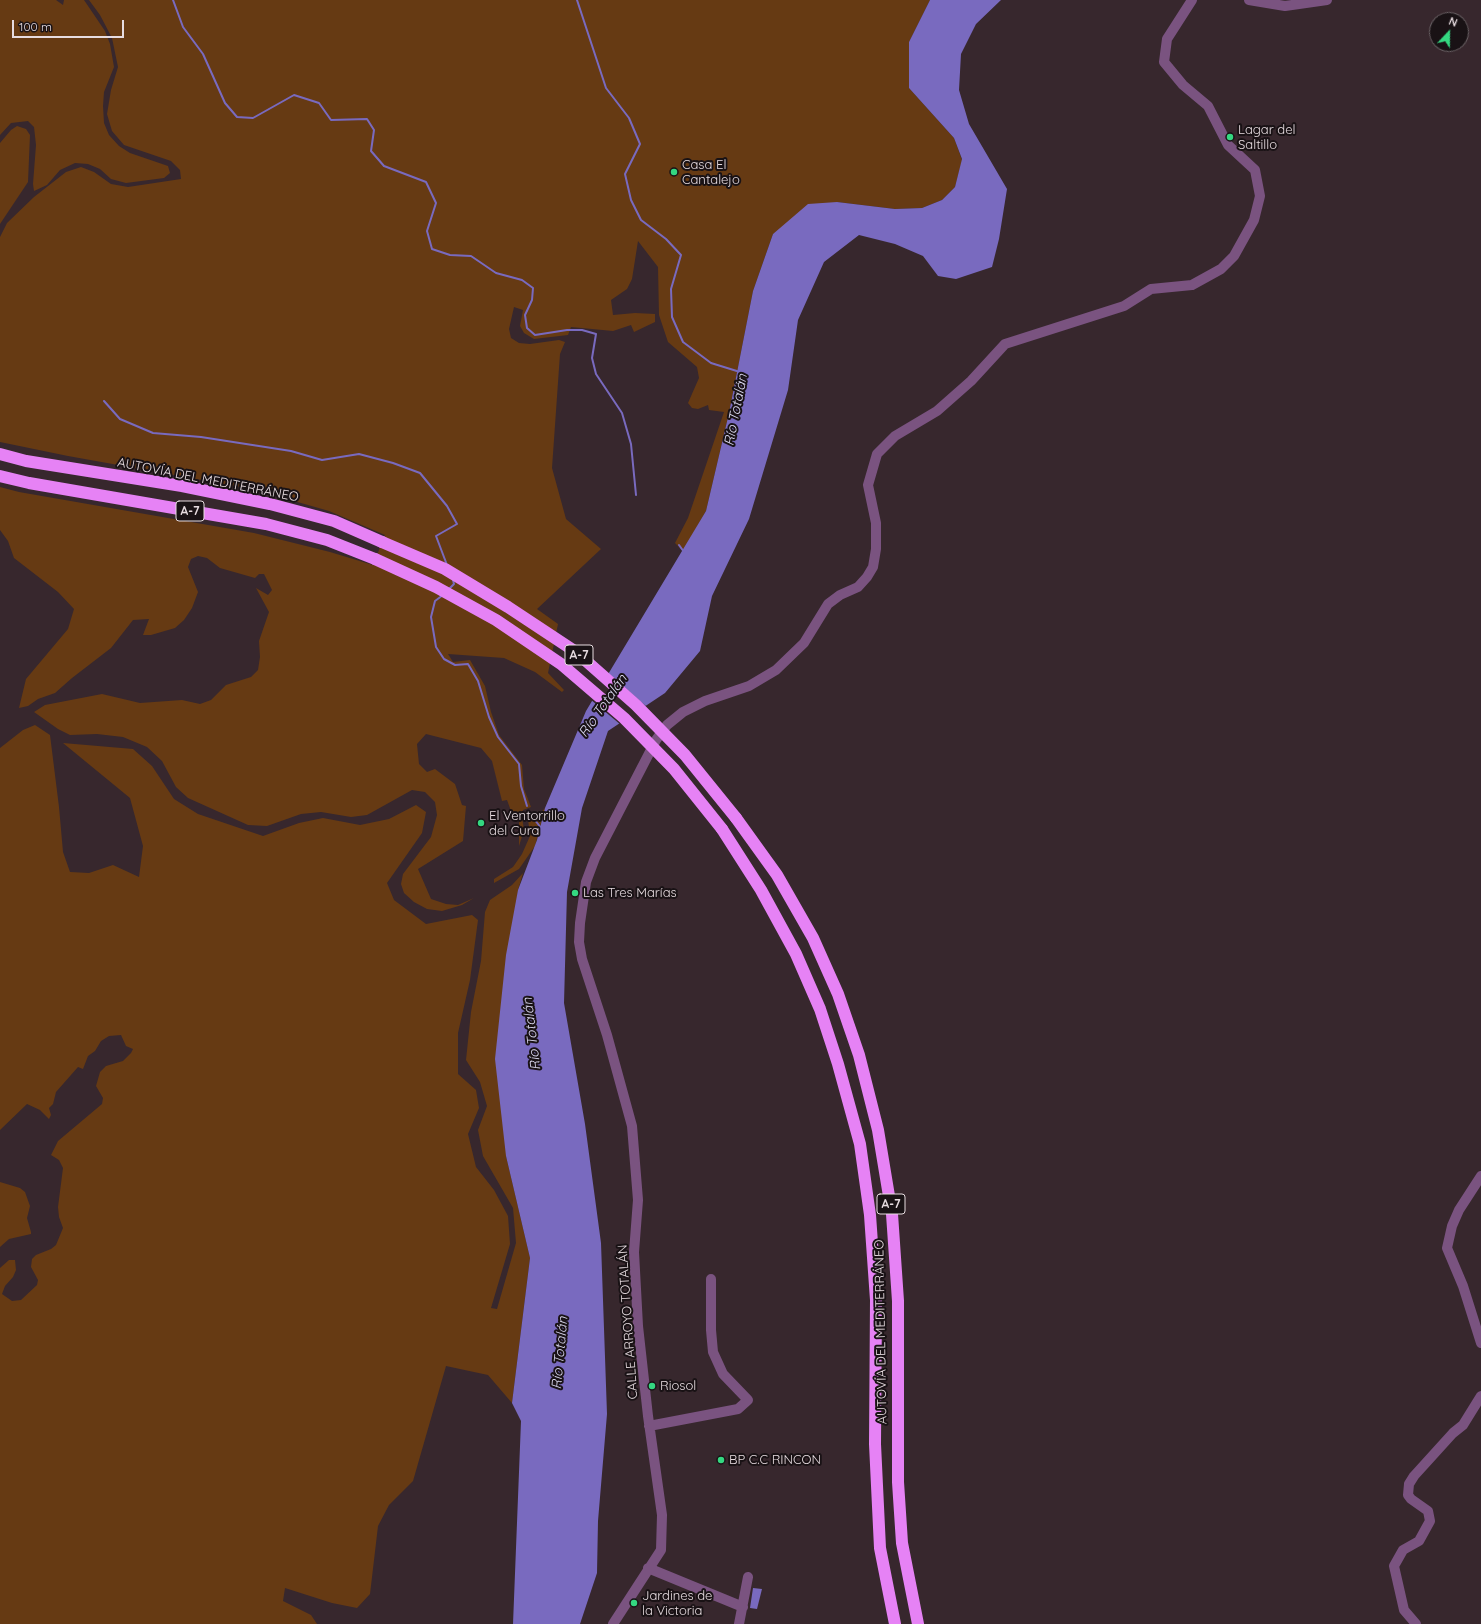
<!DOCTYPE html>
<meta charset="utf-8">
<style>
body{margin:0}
#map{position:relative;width:1481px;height:1624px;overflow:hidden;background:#37272d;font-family:Quicksand,sans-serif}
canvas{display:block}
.north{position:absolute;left:1429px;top:12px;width:40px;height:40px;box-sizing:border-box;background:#191215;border:1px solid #6b6366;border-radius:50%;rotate:22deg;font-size:11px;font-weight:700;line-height:16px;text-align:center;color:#e7dce0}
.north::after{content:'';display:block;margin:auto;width:14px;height:18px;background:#34d881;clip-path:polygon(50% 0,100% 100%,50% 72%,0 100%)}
.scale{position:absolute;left:12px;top:20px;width:112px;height:18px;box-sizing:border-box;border:2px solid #e7dce0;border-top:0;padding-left:5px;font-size:12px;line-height:14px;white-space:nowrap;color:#e7dce0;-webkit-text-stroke:3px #191215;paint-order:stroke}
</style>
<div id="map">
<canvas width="1481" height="1624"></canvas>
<div class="north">N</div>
<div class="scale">100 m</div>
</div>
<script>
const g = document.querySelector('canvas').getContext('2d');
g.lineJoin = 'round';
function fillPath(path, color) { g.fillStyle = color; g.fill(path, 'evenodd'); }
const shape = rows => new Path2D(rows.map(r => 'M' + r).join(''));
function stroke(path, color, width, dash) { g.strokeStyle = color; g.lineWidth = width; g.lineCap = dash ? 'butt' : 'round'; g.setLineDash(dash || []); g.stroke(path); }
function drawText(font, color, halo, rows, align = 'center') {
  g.font = font + ' Quicksand,sans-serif'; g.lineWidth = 4; g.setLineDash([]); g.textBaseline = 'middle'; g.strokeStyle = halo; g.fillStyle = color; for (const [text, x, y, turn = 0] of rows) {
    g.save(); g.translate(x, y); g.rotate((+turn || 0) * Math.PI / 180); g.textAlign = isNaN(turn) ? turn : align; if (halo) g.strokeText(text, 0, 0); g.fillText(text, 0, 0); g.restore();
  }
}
const green = shape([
 [0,0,56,0,63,5,64,0,84,0,105,31,110,44,114,67,104,92,103,106,104,123,109,135,119,146,130,153,168,166,170,173,164,178,126,183,111,179,100,169,88,164,75,163,60,170,47,185,34,191,33,184,36,145,34,127,28,121,11,123,0,135],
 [89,0,930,0,909,42,909,88,954,138,962,160,955,187,942,200,922,208,895,209,837,202,773,234,753,291,729,413,706,511,683,551,675,543,688,518,724,412,709,410,708,405,698,409,692,408,688,403,699,378,697,367,668,342,659,315,658,267,638,241,632,279,627,289,611,300,613,315,635,313,655,314,655,322,634,332,631,325,613,331,571,327,568,335,534,339,524,333,520,326,523,310,514,307,509,329,511,338,519,343,530,344,559,340,565,342,560,354,552,468,566,519,601,549,537,609,558,624,548,673,564,690,562,692,535,672,504,658,448,654,453,662,470,660,485,686,491,712,499,735,522,765,524,789,531,807,523,810,522,817,524,830,519,846,519,813,511,811,507,800,502,801,492,761,481,748,426,734,417,744,419,764,427,772,435,769,455,784,462,805,466,806,463,841,418,869,431,899,446,904,458,905,474,898,462,905,442,911,427,909,414,902,404,893,401,884,403,874,431,837,437,815,435,802,425,792,412,790,367,815,351,817,321,812,301,814,267,826,248,825,188,798,176,787,162,761,147,747,123,737,97,734,70,735,58,729,34,712,45,705,102,694,140,703,182,700,200,704,211,700,226,685,251,677,258,670,260,657,259,641,269,612,256,588,268,595,272,590,264,574,259,574,255,578,220,568,207,558,198,556,191,559,188,567,198,592,192,608,184,620,175,628,151,635,143,635,149,619,133,620,111,648,72,678,55,693,38,699,28,706,19,708,26,679,68,629,74,609,58,592,14,558,8,541,0,530,0,487,19,492,254,533,330,552,373,565,385,535,329,511,252,489,68,456,0,442,0,237,7,223,34,197,66,172,81,167,94,172,111,184,128,187,181,179,180,170,171,161,124,145,112,131,107,114,111,90,118,67,112,38,100,15],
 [17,126,26,129,30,135,28,182,0,224,0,143,11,130],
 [35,725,50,735,59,807,63,852,70,872,89,873,113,865,139,877,143,846,130,798,63,743,133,749,152,766,174,799,198,814,263,836,299,823,323,818,360,825,389,819,416,805,426,812,422,833,387,883,394,900,426,924,472,915,478,920,470,980,458,1033,458,1074,476,1090,479,1108,468,1134,476,1167,494,1190,508,1216,510,1244,491,1308,497,1309,516,1243,513,1208,483,1156,478,1130,487,1106,480,1082,466,1060,471,1012,481,961,485,912,490,900,512,885,523,873,518,890,506,1156,530,1258,512,1403,488,1375,446,1366,413,1481,389,1505,378,1526,370,1594,357,1608,332,1603,285,1588,283,1601,311,1615,317,1624,0,1624,0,1268,9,1260,15,1260,16,1270,13,1277,5,1286,2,1294,12,1301,21,1300,37,1285,38,1280,31,1267,32,1259,36,1255,51,1249,56,1245,63,1228,59,1217,58,1207,63,1168,59,1160,51,1155,58,1141,102,1104,103,1098,96,1086,100,1072,106,1066,123,1061,131,1053,133,1049,126,1046,121,1035,109,1036,101,1041,95,1051,88,1056,83,1069,78,1067,56,1092,53,1104,49,1108,51,1115,49,1119,40,1110,27,1104,0,1130,0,748,23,730],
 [545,808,535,846,519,869,494,883,494,879,513,867,522,854,530,836,528,819,537,817],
 [0,1182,20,1188,25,1192,30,1206,27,1218,31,1232,31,1234,9,1239,0,1247]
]);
const water = shape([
 [930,0,1001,0,976,24,961,54,959,90,969,124,1007,189,999,239,992,267,956,279,938,276,923,256,895,244,859,235,824,262,798,320,788,390,749,519,712,596,700,651,665,693,608,731,582,808,567,892,564,1003,585,1124,601,1243,607,1414,598,1521,597,1573,580,1624,513,1624,521,1421,512,1403,530,1258,506,1156,495,1059,506,955,518,890,537,840,545,808,586,711,706,511,729,413,753,291,773,234,808,204,837,202,895,209,922,208,942,200,955,187,962,159,954,138,909,88,909,42],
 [753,1588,762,1589,757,1609,750,1608]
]);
const pier = shape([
 [607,672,647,707,621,725,590,699]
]);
const stream = shape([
 [173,0,183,27,203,54,225,103,237,117,253,118,294,95,319,103,331,120,367,119,374,130,371,151,384,166,426,182,436,203,427,231,432,249,450,255,471,256,496,273,522,280,533,288,532,300,525,315,527,328,535,335,567,330,582,330,596,334,592,358,596,374,622,413,631,444,636,495],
 [577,0,606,88,629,118,640,144,625,174,631,200,641,220,666,239,681,255,671,289,672,317,683,342,711,363,740,372],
 [104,401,120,419,153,433,201,437,291,451,322,460,359,454,393,463,420,473,447,506,457,524,436,536,447,565],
 [679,545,684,552],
 [449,589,454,584,453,580],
 [443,595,435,601,431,617,436,647,444,659,455,665,468,664,478,681,489,717,498,737,519,764,521,786,527,806],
 [534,819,542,829]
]);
const minor = shape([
 [1249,0,1285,6,1327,0],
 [1481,1176,1459,1210,1452,1226,1447,1248,1463,1286,1481,1343],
 [649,1426,738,1409,748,1400,723,1374,713,1352,711,1330,711,1279],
 [648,1568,743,1607],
 [613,1624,661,1550,662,1515,648,1416,638,1326,634,1252,638,1200,632,1126,607,1035,582,959,579,942,580,923,586,882,595,858,656,740,667,725,683,712,705,701,749,686,776,670,804,643,828,604,840,595,858,587,867,577,873,567,876,549,876,523,868,485,877,454,895,436,937,411,971,381,1005,344,1124,306,1151,289,1192,285,1221,269,1234,256,1254,220,1260,196,1255,170,1228,145,1208,106,1183,85,1164,62,1167,39,1192,0],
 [739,1624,748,1577],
 [1416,1624,1404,1610,1394,1566,1403,1550,1419,1541,1430,1521,1428,1511,1411,1499,1408,1495,1409,1484,1414,1476,1453,1433,1463,1425,1481,1396]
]);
const highway = shape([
 [0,454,26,461,182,486,270,504,334,521,382,542],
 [0,476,29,483,266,524,327,540,375,559],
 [736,818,777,875,813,938,838,994,859,1055,878,1130,892,1214,898,1301,898,1482,902,1543,918,1624],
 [722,829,761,890,796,954,820,1009,838,1064,860,1144,870,1215,876,1300,875,1444,880,1548,895,1624]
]);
const highwayBridge = shape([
 [382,542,445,569,508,607,576,652,636,705,685,755,736,818],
 [375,559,436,587,496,620,561,664,624,718,674,769,722,829]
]);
const markers = [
 [1230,137,4,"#34d881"],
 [674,172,4,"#34d881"],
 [481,823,4,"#34d881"],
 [575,893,4,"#34d881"],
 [652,1386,4,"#34d881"],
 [721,1460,4,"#34d881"],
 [634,1603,4,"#34d881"]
];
const shields = [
 [190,511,28],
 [579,655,28],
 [891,1204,28]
];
const shieldNames = [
 ["A-7",190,511],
 ["A-7",579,655],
 ["A-7",891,1204]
];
const poiNames = [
 ["Lagar del",1238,130],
 ["Saltillo",1238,145],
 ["Casa El",682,165],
 ["Cantalejo",682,180],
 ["El Ventorrillo",489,816],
 ["del Cura",489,831],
 ["Las Tres Marías",583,893],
 ["Riosol",660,1386],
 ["BP C.C RINCON",729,1460],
 ["Jardines de",642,1596],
 ["la Victoria",642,1611]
];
const streetNames = [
 ["AUTOVÍA DEL MEDITERRÁNEO",208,480,11],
 ["CALLE ARROYO TOTALÁN",628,1322,-94],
 ["AUTOVÍA DEL MEDITERRÁNEO",881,1332,-91]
];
const waterNames = [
 ["Río Totalán",736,410,-79],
 ["Río Totalán",603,706,-55],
 ["Río Totalán",532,1034,-97],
 ["Río Totalán",560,1353,-85]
];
fillPath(green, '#663a13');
fillPath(water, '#796abf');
fillPath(pier, '#37272d');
stroke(stream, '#796abf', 2);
stroke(minor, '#7a5380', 10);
stroke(highway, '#e682f5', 12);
stroke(highwayBridge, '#e682f5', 12);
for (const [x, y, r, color] of markers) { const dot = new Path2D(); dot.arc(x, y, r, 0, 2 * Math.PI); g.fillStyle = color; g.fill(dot); stroke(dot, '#191215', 1.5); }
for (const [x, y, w] of shields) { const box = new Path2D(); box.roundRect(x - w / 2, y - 10, w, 20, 3); g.fillStyle = '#191215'; g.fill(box); stroke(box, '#e7dce0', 1); }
drawText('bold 12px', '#e7dce0', null, shieldNames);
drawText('13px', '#e7dce0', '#191215', poiNames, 'left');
drawText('13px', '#e7dce0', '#191215', streetNames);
drawText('italic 14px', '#d9d7ee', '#191215', waterNames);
</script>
